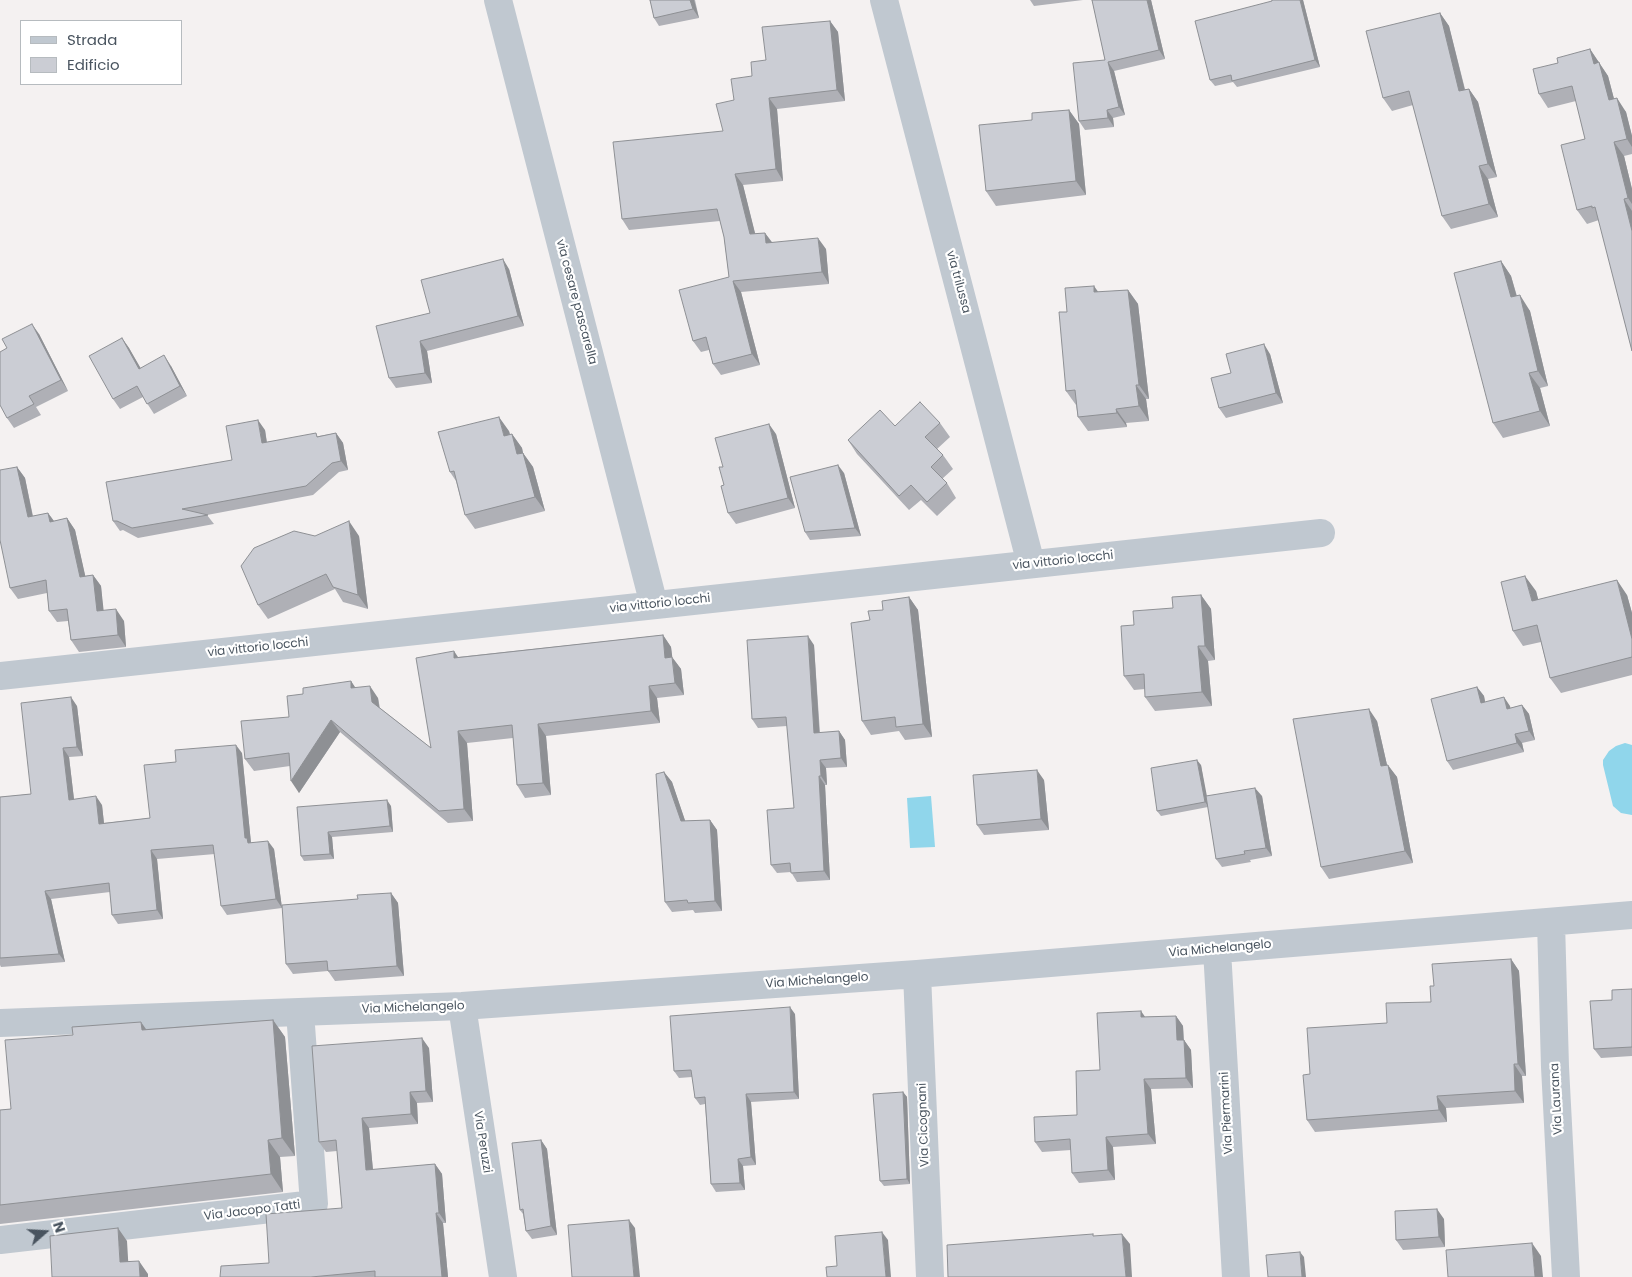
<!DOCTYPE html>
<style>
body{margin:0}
#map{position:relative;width:1632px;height:1277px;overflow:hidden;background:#f4f1f1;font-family:Poppins,sans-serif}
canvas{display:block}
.legend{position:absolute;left:20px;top:20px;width:162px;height:65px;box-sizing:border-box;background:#fff;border:1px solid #b6bbbf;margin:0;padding:6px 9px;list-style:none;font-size:15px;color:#49545f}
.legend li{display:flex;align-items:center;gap:10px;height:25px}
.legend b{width:25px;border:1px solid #b6bbbf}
.north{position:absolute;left:20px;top:1207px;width:50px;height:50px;-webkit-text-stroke:4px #fff;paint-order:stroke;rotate:71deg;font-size:14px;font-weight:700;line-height:20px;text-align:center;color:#49545f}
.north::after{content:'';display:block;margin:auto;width:18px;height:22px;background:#49545f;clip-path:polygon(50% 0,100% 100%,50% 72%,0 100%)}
</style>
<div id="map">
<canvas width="1632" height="1277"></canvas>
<ul class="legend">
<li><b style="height:6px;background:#c0c8d0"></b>Strada</li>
<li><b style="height:14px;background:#cbcdd4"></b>Edificio</li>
</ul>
<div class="north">N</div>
</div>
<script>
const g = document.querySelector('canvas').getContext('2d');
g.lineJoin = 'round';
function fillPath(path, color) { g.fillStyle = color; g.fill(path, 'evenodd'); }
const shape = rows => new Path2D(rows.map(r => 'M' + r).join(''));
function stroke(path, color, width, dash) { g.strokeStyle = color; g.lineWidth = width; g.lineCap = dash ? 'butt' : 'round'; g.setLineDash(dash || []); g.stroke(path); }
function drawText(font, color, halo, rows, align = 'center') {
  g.font = font + ' Poppins,sans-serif'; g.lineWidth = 4.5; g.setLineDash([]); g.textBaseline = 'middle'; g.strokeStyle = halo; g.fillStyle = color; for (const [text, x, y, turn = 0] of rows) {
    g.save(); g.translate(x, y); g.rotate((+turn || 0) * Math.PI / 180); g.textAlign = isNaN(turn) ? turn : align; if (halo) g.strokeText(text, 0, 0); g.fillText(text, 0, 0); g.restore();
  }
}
const water = shape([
 [1625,743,1632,745,1632,815,1621,813,1613,806,1603,765,1603,760,1609,751,1616,746],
 [931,796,935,847,910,848,907,798]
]);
const minor = shape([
 [498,0,654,605],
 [884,0,1031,564],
 [0,676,1321,533],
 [1551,922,1555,1067,1566,1277],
 [1217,950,1236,1277],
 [917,974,930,1277],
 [462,1006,503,1277],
 [0,1023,462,1006,917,974,1632,915],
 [0,1240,314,1204,300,1012]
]);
const wall = shape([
 [650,0,695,0,699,18,659,26,654,18],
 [1030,0,1083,0,1034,6],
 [1092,0,1151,0,1165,59,1114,71,1125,115,1113,118,1114,127,1085,130,1079,121,1105,60],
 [1303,0,1320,67,1237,87,1233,82,1215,86,1210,80],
 [1440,13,1449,26,1465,89,1469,89,1478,102,1497,177,1488,179,1498,217,1451,229,1442,216,1413,105,1392,111,1383,98],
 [830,21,838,32,845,101,777,109,783,181,743,185,755,234,765,233,772,242,826,249,829,284,741,292,760,365,721,375,713,364,709,350,701,352,693,341,729,277,724,237,720,221,629,230,622,219,723,131,734,100,752,76,766,60],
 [1590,49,1608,76,1614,99,1626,112,1632,136,1632,154,1624,156,1632,189,1632,351,1599,220,1587,224,1577,210,1585,139,1576,101,1548,108,1539,94,1558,63],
 [1069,110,1079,124,1086,195,996,206,986,191,1032,120],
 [1501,261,1511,276,1517,296,1530,311,1548,386,1540,388,1550,426,1503,438,1493,423],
 [509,269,524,326,427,351,432,383,396,388,389,378,430,313],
 [1128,290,1138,304,1149,399,1146,399,1149,421,1126,423,1127,427,1088,431,1078,417,1076,405,1066,391,1067,312,1098,292],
 [39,334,68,391,36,407,41,415,14,428,7,418],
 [122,338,129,348,140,368,171,366,187,396,154,414,143,397,120,409,113,399],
 [1270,354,1283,403,1226,418,1219,408],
 [940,423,950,437,937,449,943,455,953,469,942,479,947,483,956,498,937,516,921,500,909,510,857,454,848,440,895,426],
 [265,430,267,442,319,436,336,433,343,443,348,470,339,472,313,495,207,515,214,524,138,538,123,530,120,531,113,521,232,460],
 [509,431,510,435,512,434,522,448,523,453,533,467,545,511,475,529,465,515,456,481,450,472],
 [776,434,795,508,736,524,728,513,724,485,723,467],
 [17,467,25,478,33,516,48,513,54,521,67,518,75,530,85,576,93,575,101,586,103,611,124,621,126,647,79,652,71,640,68,621,57,622,49,611,47,593,18,599,10,588],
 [844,473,861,536,810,540,805,532],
 [315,536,359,536,368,609,343,602,335,589,268,619,258,605],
 [1536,591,1538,600,1627,595,1632,613,1632,675,1561,693,1550,678,1541,642,1523,646,1513,631],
 [1201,595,1211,609,1215,660,1208,661,1212,706,1155,711,1145,697,1145,689,1134,690,1124,676,1134,625,1173,608],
 [909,597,918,610,932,737,905,740,899,731,871,735,862,721,870,620,883,610],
 [663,635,671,647,672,657,681,669,684,695,657,698,660,723,546,736,551,795,525,798,517,785,513,738,467,743,473,821,448,823,340,732,299,793,290,766,254,771,245,759,289,717,303,694,351,681,355,688,378,698,380,708,431,748,458,657],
 [814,645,820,733,839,731,845,740,847,767,826,768,827,785,825,785,830,880,797,882,791,872,777,873,771,865,794,808,787,726,758,728,752,719],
 [1477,687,1484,696,1485,702,1510,706,1510,708,1522,705,1529,714,1535,740,1522,743,1524,752,1453,770,1447,761],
 [77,706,83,756,69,757,74,799,102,805,104,823,150,818,176,762,242,753,251,843,274,849,282,908,227,915,221,906,215,854,157,859,163,919,118,924,112,915,110,892,51,899,65,962,1,967,0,965,0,797,31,794],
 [1377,721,1387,765,1397,777,1413,863,1329,879,1321,867],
 [1201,765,1206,796,1262,796,1272,856,1250,860,1251,862,1222,867,1216,859,1208,807,1161,816,1157,811],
 [664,772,672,782,685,821,710,820,717,830,722,911,695,913,693,910,672,912,665,902],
 [1044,780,1049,830,984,835,977,825],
 [391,806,393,832,332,837,334,859,304,861,301,856,297,807],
 [391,893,398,903,404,976,335,981,328,971,293,974,286,964,358,899],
 [1511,959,1519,971,1526,1076,1522,1076,1524,1103,1446,1108,1447,1122,1315,1132,1307,1120,1387,1023,1431,1002,1434,986],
 [1632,989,1632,1056,1601,1058,1594,1049,1612,1000],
 [795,1014,799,1099,751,1102,756,1165,743,1166,745,1190,716,1192,711,1184,705,1104,700,1105,695,1098,692,1077,679,1078,674,1071],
 [1176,1016,1183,1026,1184,1040,1191,1050,1193,1088,1151,1089,1156,1144,1113,1147,1115,1180,1079,1183,1072,1173,1071,1150,1042,1152,1035,1142,1077,1115,1100,1070,1145,1017],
 [273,1020,285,1037,295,1156,280,1157,283,1192,0,1224,0,1110,11,1109,146,1029],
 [429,1048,433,1102,417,1103,418,1124,369,1128,373,1170,435,1164,442,1174,446,1223,443,1223,448,1277,220,1277,269,1263,342,1208,337,1151,326,1152,319,1142],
 [903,1092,907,1097,910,1184,884,1186,880,1181],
 [541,1140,547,1149,557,1235,532,1239,526,1231,523,1214,520,1210],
 [1444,1219,1445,1247,1403,1250,1396,1240]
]);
const shadedWall = shape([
 [690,0,694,0,699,18,693,9],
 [1147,0,1151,0,1165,59,1159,50],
 [1300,0,1303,0,1320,67,1315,60],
 [1440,13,1449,26,1468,103,1459,91],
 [830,21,838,32,845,101,837,90],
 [1590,49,1608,76,1618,114,1609,100,1594,64],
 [1108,62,1114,71,1125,115,1119,107],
 [1469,89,1478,102,1497,177,1488,164],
 [769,98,777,109,783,181,776,169],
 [1617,98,1626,112,1632,136,1632,147,1627,139],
 [1069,110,1079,124,1086,195,1076,181],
 [1107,110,1113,118,1114,127,1108,118],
 [1614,142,1624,156,1632,189,1632,204,1628,198],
 [1479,166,1488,179,1498,217,1489,204],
 [735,174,743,185,758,245,750,234],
 [1624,199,1632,211,1632,231],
 [765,233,773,244,766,243],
 [818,238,826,249,829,284,822,272],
 [503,259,509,269,524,326,518,316],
 [1501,261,1511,276,1521,312,1511,297],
 [733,281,741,292,760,365,752,354],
 [1094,286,1104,300,1094,292],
 [1128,290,1138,304,1149,399,1139,385],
 [1520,295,1530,311,1548,386,1538,371],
 [32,324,39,334,68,391,61,380],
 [122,338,129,348,147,379,139,369],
 [420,341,427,351,432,383,425,373],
 [1264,344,1270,354,1283,403,1276,393],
 [164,355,171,366,187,396,180,386],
 [1529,373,1540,388,1550,426,1540,411],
 [1136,385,1146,399,1149,421,1139,406],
 [1116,409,1126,423,1127,427,1117,413],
 [499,417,509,431,514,450,504,436],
 [258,420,265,430,268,452,262,443],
 [769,424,776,434,795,508,788,498],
 [336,433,343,443,348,470,341,461],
 [512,434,522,448,523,453,533,467,545,511,535,497,517,454],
 [838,465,844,473,861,536,855,528],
 [17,467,25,478,35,528,28,517],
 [48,513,56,524,50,522],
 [67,518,75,530,88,588,80,577],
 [349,521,359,536,368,609,358,595],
 [93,575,101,586,105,623,97,611],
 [1525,576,1536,591,1543,617,1532,601],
 [1617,580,1627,595,1632,613,1632,639],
 [1201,595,1211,609,1215,660,1205,646],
 [909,597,918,610,932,737,923,724],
 [116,609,124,621,126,647,118,635],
 [663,635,671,647,674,670,665,658],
 [808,636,814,645,820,742,814,733],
 [1198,646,1208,661,1212,706,1202,692],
 [454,651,462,663,454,658],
 [672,657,681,669,684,695,675,683],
 [351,681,359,693,351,688],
 [370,686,378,698,380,714,372,702],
 [649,686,657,698,660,723,651,711],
 [1477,687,1484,696,1487,712,1481,703],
 [71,697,77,706,83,756,77,747],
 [1504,697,1510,706,1513,718,1507,709],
 [1522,705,1529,714,1535,740,1529,731],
 [1369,709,1377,721,1390,778,1381,766],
 [331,720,340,732,299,793,291,781],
 [538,724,546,736,551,795,543,783],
 [458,731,467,743,473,821,464,809],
 [839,731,845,740,847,767,841,758],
 [1515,734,1522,743,1524,752,1517,743],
 [236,745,242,753,251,843,248,843,245,838],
 [63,748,69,757,75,808,69,800],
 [820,760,826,768,827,785,821,776],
 [1197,760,1201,765,1209,807,1205,802],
 [1388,765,1397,777,1413,863,1405,851],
 [1037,770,1044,780,1049,830,1041,819],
 [664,772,672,782,689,832,681,821],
 [819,776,825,785,830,880,824,871],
 [1255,788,1262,796,1272,856,1266,848],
 [96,796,102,805,105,833,99,824],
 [387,800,391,806,393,832,390,826],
 [710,820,717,830,722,911,715,901],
 [328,832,332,837,334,859,330,854],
 [268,841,274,849,282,908,276,899],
 [151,850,157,859,163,919,157,910],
 [45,891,51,899,65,962,59,954],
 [391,893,398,903,404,976,397,966],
 [1511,959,1519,971,1526,1076,1518,1064],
 [790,1007,795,1014,799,1099,794,1092],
 [1141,1011,1148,1021,1141,1017],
 [1176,1016,1183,1026,1184,1050,1177,1040],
 [273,1020,285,1037,295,1156,282,1138],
 [141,1022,153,1039,142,1030],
 [422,1038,429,1048,433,1102,426,1091],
 [1184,1040,1191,1050,1193,1088,1186,1078],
 [1514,1064,1522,1076,1524,1103,1515,1091],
 [1144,1079,1151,1089,1156,1144,1148,1134],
 [410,1092,417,1103,418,1124,411,1114],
 [903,1092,907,1097,910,1184,907,1179],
 [746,1094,751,1102,756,1165,751,1157],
 [1437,1096,1446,1108,1447,1122,1439,1110],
 [362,1118,369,1128,374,1181,366,1170],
 [1106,1137,1113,1147,1115,1180,1108,1170],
 [268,1140,280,1157,283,1192,271,1174],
 [541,1140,547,1149,557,1235,551,1226],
 [738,1159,743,1166,745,1190,740,1183],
 [435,1164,442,1174,446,1223,439,1213],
 [1437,1209,1444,1219,1445,1247,1439,1237],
 [436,1213,443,1223,448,1277,442,1277],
 [629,1220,635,1228,640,1277,634,1277],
 [118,1228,127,1241,129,1275,120,1262],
 [882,1232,888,1240,891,1277,886,1277],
 [1122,1234,1130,1244,1132,1277,1126,1277],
 [1532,1243,1541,1256,1543,1277,1535,1277],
 [1300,1252,1304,1257,1306,1277,1302,1277],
 [139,1261,148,1274,148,1277,140,1277]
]);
const building = shape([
 [650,0,690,0,693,9,654,18,650,0],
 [1092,0,1147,0,1159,50,1108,62,1119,107,1107,110,1108,118,1079,121,1073,63,1105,60,1092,0],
 [1272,0,1300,0,1315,60,1232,81,1231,75,1210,80,1195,21,1272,1,1272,0],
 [1440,13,1459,91,1469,89,1488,164,1479,166,1489,204,1442,216,1409,91,1383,98,1366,31,1440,13],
 [830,21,837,90,769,98,776,169,735,174,750,234,765,233,766,243,818,238,822,272,733,281,752,354,713,364,706,337,693,341,679,290,729,277,724,237,717,209,622,219,613,142,723,131,716,104,734,100,731,79,752,76,751,62,766,60,762,27,830,21],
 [1590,49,1594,64,1599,62,1609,100,1617,98,1627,139,1614,142,1628,198,1624,199,1632,231,1632,351,1595,207,1592,208,1592,206,1577,210,1561,145,1585,139,1572,86,1539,94,1533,69,1558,63,1557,58,1590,49],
 [1069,110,1076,181,986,191,979,125,1032,120,1032,113,1069,110],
 [503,259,518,316,420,341,425,373,389,378,376,326,430,313,421,280,503,259],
 [1501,261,1511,297,1520,295,1538,371,1529,373,1540,411,1493,423,1454,273,1501,261],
 [1094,286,1094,292,1128,290,1139,385,1136,385,1139,406,1116,409,1117,413,1078,417,1075,390,1066,391,1059,312,1067,312,1065,288,1094,286],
 [32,324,61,380,29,396,34,404,7,418,0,405,0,352,7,348,2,339,32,324],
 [122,338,139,369,164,355,180,386,147,404,137,386,113,399,89,356,122,338],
 [1264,344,1276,393,1219,408,1211,378,1231,373,1226,354,1264,344],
 [920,402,940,423,925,437,943,455,931,467,947,483,927,502,911,485,899,496,848,440,880,410,895,426,920,402],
 [499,417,504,436,512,434,517,454,523,453,535,497,465,515,454,471,450,472,438,432,499,417],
 [258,420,262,443,316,433,317,437,336,433,341,461,332,463,306,486,182,509,208,515,132,528,117,521,113,521,106,482,232,460,226,426,258,420],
 [769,424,788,498,728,513,721,486,724,485,719,467,723,467,715,438,769,424],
 [838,465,855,528,805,532,790,477,838,465],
 [17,467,28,517,48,513,50,522,67,518,80,577,93,575,97,611,116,609,118,635,71,640,67,609,49,611,46,580,10,588,0,540,0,470,17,467],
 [349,521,358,595,333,587,326,574,258,605,241,566,254,548,294,531,315,536,349,521],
 [1525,576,1532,601,1617,580,1632,639,1632,657,1550,678,1537,625,1513,631,1501,582,1525,576],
 [1201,595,1205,646,1198,646,1202,692,1145,697,1144,674,1124,676,1121,626,1134,625,1133,611,1173,608,1172,597,1201,595],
 [909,597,923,724,896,727,895,717,862,721,851,623,870,620,868,611,883,610,882,601,909,597],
 [663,635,665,658,672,657,675,683,649,686,651,711,538,724,543,783,517,785,512,725,458,731,464,809,439,811,331,720,291,781,289,753,245,759,241,721,289,717,287,696,303,694,303,688,351,681,351,688,370,686,372,702,431,748,416,658,454,651,454,658,663,635],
 [808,636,814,733,839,731,841,758,820,760,821,776,819,776,824,871,791,873,790,863,771,865,767,810,794,808,786,717,752,719,747,640,808,636],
 [1477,687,1481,703,1504,697,1507,709,1522,705,1529,731,1515,734,1517,743,1447,761,1431,699,1477,687],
 [71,697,77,747,63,748,69,800,96,796,99,824,150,818,144,765,176,762,175,750,236,745,245,838,247,838,248,843,268,841,276,899,221,906,213,845,151,850,157,910,112,915,109,883,45,891,59,954,0,958,0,797,31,794,21,703,71,697],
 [1369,709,1381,766,1388,765,1405,851,1321,867,1293,719,1369,709],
 [1197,760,1205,802,1157,811,1151,768,1197,760],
 [1037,770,1041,819,977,825,973,775,1037,770],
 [664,772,681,821,710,820,715,901,688,903,687,900,665,902,656,774,664,772],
 [1255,788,1266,848,1244,851,1245,854,1216,859,1206,796,1255,788],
 [387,800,390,826,328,832,330,854,301,856,297,807,387,800],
 [391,893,397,966,328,971,327,961,286,964,282,905,358,899,357,895,391,893],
 [1511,959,1518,1064,1514,1064,1515,1091,1437,1096,1439,1110,1307,1120,1303,1075,1310,1074,1307,1028,1387,1023,1386,1003,1431,1002,1430,986,1434,986,1432,964,1511,959],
 [1632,989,1632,1047,1594,1049,1590,1001,1612,1000,1612,990,1632,989],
 [790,1007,794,1092,746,1094,751,1157,738,1159,740,1183,711,1184,705,1097,695,1098,691,1070,674,1071,670,1016,790,1007],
 [1141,1011,1141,1017,1176,1016,1177,1040,1184,1040,1186,1078,1144,1079,1148,1134,1106,1137,1108,1170,1072,1173,1070,1139,1035,1142,1034,1117,1077,1115,1076,1071,1100,1070,1097,1013,1141,1011],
 [273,1020,282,1138,268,1140,271,1174,0,1205,0,1110,11,1109,5,1040,73,1035,72,1027,141,1022,142,1030,273,1020],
 [422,1038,426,1091,410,1092,411,1114,362,1118,366,1170,435,1164,439,1213,436,1213,442,1277,375,1277,375,1271,311,1277,220,1277,221,1266,269,1263,266,1214,342,1208,336,1140,319,1142,312,1046,422,1038],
 [903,1092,907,1179,880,1181,873,1094,903,1092],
 [541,1140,551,1226,526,1231,523,1209,520,1210,512,1143,541,1140],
 [1437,1209,1439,1237,1396,1240,1395,1211,1437,1209],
 [629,1220,634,1277,572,1277,568,1225,629,1220],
 [118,1228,120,1262,139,1261,140,1277,52,1277,50,1236,118,1228],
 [882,1232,886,1277,827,1277,826,1267,837,1266,835,1236,882,1232],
 [1093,1234,1093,1236,1122,1234,1126,1277,948,1277,947,1245,1093,1234],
 [1532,1243,1535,1277,1448,1277,1446,1250,1532,1243],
 [1300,1252,1302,1277,1268,1277,1266,1255,1300,1252]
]);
const streetNames = [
 ["via trilussa",958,282,75],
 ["via cesare pascarella",576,302,75],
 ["via vittorio locchi",1063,561,-6],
 ["via vittorio locchi",660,604,-6],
 ["via vittorio locchi",258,648,-6],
 ["Via Michelangelo",1220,949,-5],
 ["Via Michelangelo",817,981,-4],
 ["Via Michelangelo",413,1008,-2],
 ["Via Laurana",1557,1099,-93],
 ["Via Piermarini",1227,1113,-93],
 ["Via Cicognani",924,1125,-92],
 ["Via Peruzzi",482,1142,81],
 ["Via Jacopo Tatti",252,1211,-7]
];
fillPath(water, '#90d6eb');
stroke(minor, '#c0c8d0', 28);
fillPath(wall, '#afb0b6');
fillPath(shadedWall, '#8e9094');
fillPath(building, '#cbcdd4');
stroke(building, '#8e9094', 1);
drawText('12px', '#49545f', '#fff', streetNames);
</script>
